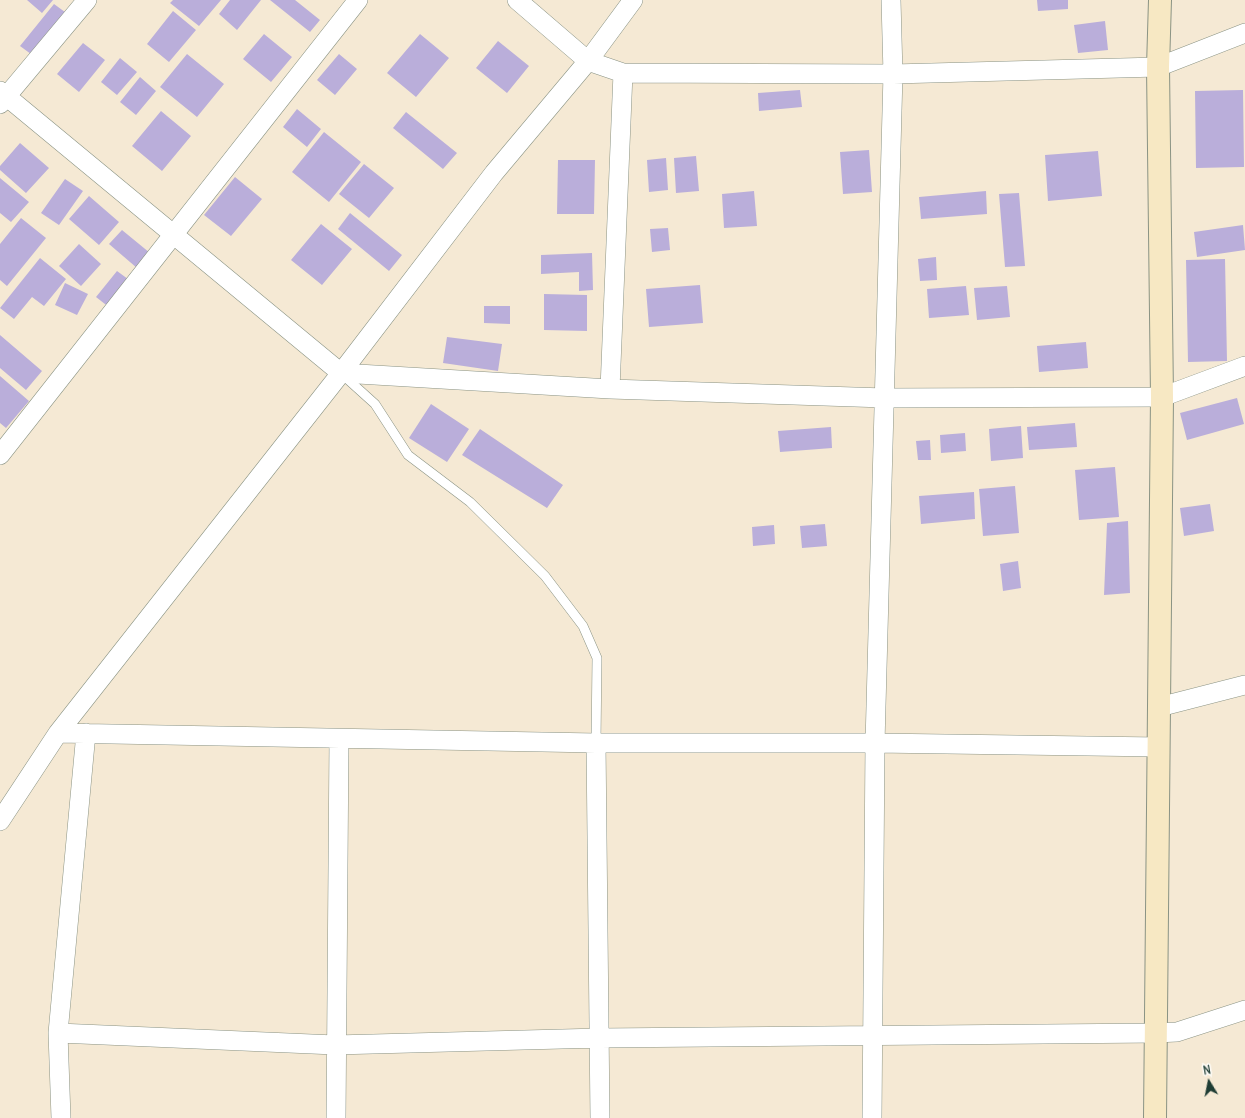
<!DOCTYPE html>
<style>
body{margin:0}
#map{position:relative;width:1245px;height:1118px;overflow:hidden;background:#f5e9d4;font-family:Delius,sans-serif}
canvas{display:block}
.north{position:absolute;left:1189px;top:1062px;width:40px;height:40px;-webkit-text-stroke:3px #fdfcf7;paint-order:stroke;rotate:350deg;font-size:11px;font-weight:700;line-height:16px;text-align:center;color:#1f3d34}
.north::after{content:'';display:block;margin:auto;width:14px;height:18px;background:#1f3d34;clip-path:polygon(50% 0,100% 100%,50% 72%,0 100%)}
</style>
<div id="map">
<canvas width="1245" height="1118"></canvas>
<div class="north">N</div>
</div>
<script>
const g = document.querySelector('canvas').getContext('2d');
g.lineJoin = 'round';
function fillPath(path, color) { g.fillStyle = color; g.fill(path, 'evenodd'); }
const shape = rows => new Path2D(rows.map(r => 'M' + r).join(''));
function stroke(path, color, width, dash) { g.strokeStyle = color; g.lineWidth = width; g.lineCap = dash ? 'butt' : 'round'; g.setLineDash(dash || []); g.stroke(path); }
const building = shape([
 [27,0,53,0,42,13],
 [173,0,221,0,199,26,170,3],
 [230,0,261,0,237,30,219,14],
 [270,0,295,0,320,20,310,32],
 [1037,0,1068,0,1068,9,1038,11],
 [54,4,69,15,35,57,20,46],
 [173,11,196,30,169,62,147,44],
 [1105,21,1108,50,1078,53,1074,25],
 [264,34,292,57,271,82,243,59],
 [420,34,449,58,416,97,387,73],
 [498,41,529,66,507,93,476,68],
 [83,43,105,60,79,92,57,74],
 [187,54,224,84,197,117,160,87],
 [339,54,357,69,335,95,317,80],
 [120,58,137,72,117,95,101,82],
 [140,77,156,91,136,115,120,102],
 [800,90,802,107,759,111,758,93],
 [1243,90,1244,167,1196,168,1195,91],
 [297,109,321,129,307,147,283,127],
 [161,111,191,136,162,171,132,146],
 [406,112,457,153,443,169,393,128],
 [324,132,361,162,329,202,292,172],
 [20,143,49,168,26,193,0,170,0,166],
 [869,150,872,192,843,194,840,152],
 [1098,151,1102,196,1048,201,1045,155],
 [696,156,699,191,676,193,674,158],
 [666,158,668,190,649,192,647,160],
 [558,160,595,160,594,214,557,214],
 [364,164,394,188,369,218,339,194],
 [235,177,262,199,231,236,204,215],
 [0,178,29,202,11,222,0,213],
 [65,179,83,191,59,225,41,213],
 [754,191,757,226,724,228,722,194],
 [986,191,987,214,921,219,919,197],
 [1019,193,1025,266,1005,267,999,194],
 [89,196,119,222,99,245,69,219],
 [350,213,402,255,389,271,338,229],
 [21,218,46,238,7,286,0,280,0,244],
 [321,224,352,249,322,285,291,260],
 [1243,225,1245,250,1197,257,1194,232],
 [668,228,670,250,652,252,650,229],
 [122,230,150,253,137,268,109,244],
 [79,244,101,264,81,286,59,266],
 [592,253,593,290,579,291,579,272,541,274,541,255],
 [936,257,937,280,920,281,918,259],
 [40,258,66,279,44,306,32,297,14,319,0,308],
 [1225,259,1227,361,1188,362,1186,260],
 [117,271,132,282,110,308,96,297],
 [65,283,88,294,77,315,55,305],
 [700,285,703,323,649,327,646,289],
 [966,286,969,315,929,318,927,289],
 [1007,286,1010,317,977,320,974,288],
 [544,294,587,295,587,331,544,330],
 [484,306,510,306,510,324,484,323],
 [0,335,42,371,26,390,0,368],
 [447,337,502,344,498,371,443,363],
 [1086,342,1088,368,1039,372,1037,346],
 [0,376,29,401,6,428,0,423],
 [1237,398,1244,424,1187,440,1180,413],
 [431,404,469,429,447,462,409,438],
 [1075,423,1077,447,1029,450,1027,427],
 [1021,426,1023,458,991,461,989,429],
 [831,427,832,448,780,452,778,431],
 [480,429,563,485,547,508,462,455],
 [965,433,966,451,941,453,940,435],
 [930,440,931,460,918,460,916,441],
 [1115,467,1119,517,1079,520,1075,470],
 [1015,486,1019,533,983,536,979,489],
 [974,492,975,519,921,524,919,496],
 [1210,504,1214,531,1184,536,1180,508],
 [1128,521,1130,593,1104,595,1107,523],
 [825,524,827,546,802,548,800,526],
 [774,525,775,544,753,546,752,527],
 [1018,561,1021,588,1003,591,1000,564]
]);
const lane = shape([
 [344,376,375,404,408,455,470,502,545,576,583,626,597,658,596,743]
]);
const street = shape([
 [517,0,588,61,623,73,893,74,1158,67,1245,33],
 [0,91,341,373,610,389,885,398,1162,397,1245,366],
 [0,104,87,0],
 [610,389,623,73],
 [0,455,358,0],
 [1159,707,1245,685],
 [58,733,596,743,875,743,1159,747],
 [596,743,600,1118],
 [0,821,58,733,341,373,494,173,588,61,633,0],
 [58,1033,335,1045,600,1038,1156,1033,1177,1032,1245,1010],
 [61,1118,58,1033,86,733],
 [336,1118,339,739],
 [872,1118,875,743,893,74,891,0]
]);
const secondary = shape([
 [1155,1118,1162,397,1158,67,1160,0]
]);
fillPath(building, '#baaeda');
stroke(lane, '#8a9384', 10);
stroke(street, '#8a9384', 20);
stroke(secondary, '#8a9384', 24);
stroke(lane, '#fff', 9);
stroke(street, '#fff', 19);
stroke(secondary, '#f7e8c3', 22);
</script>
